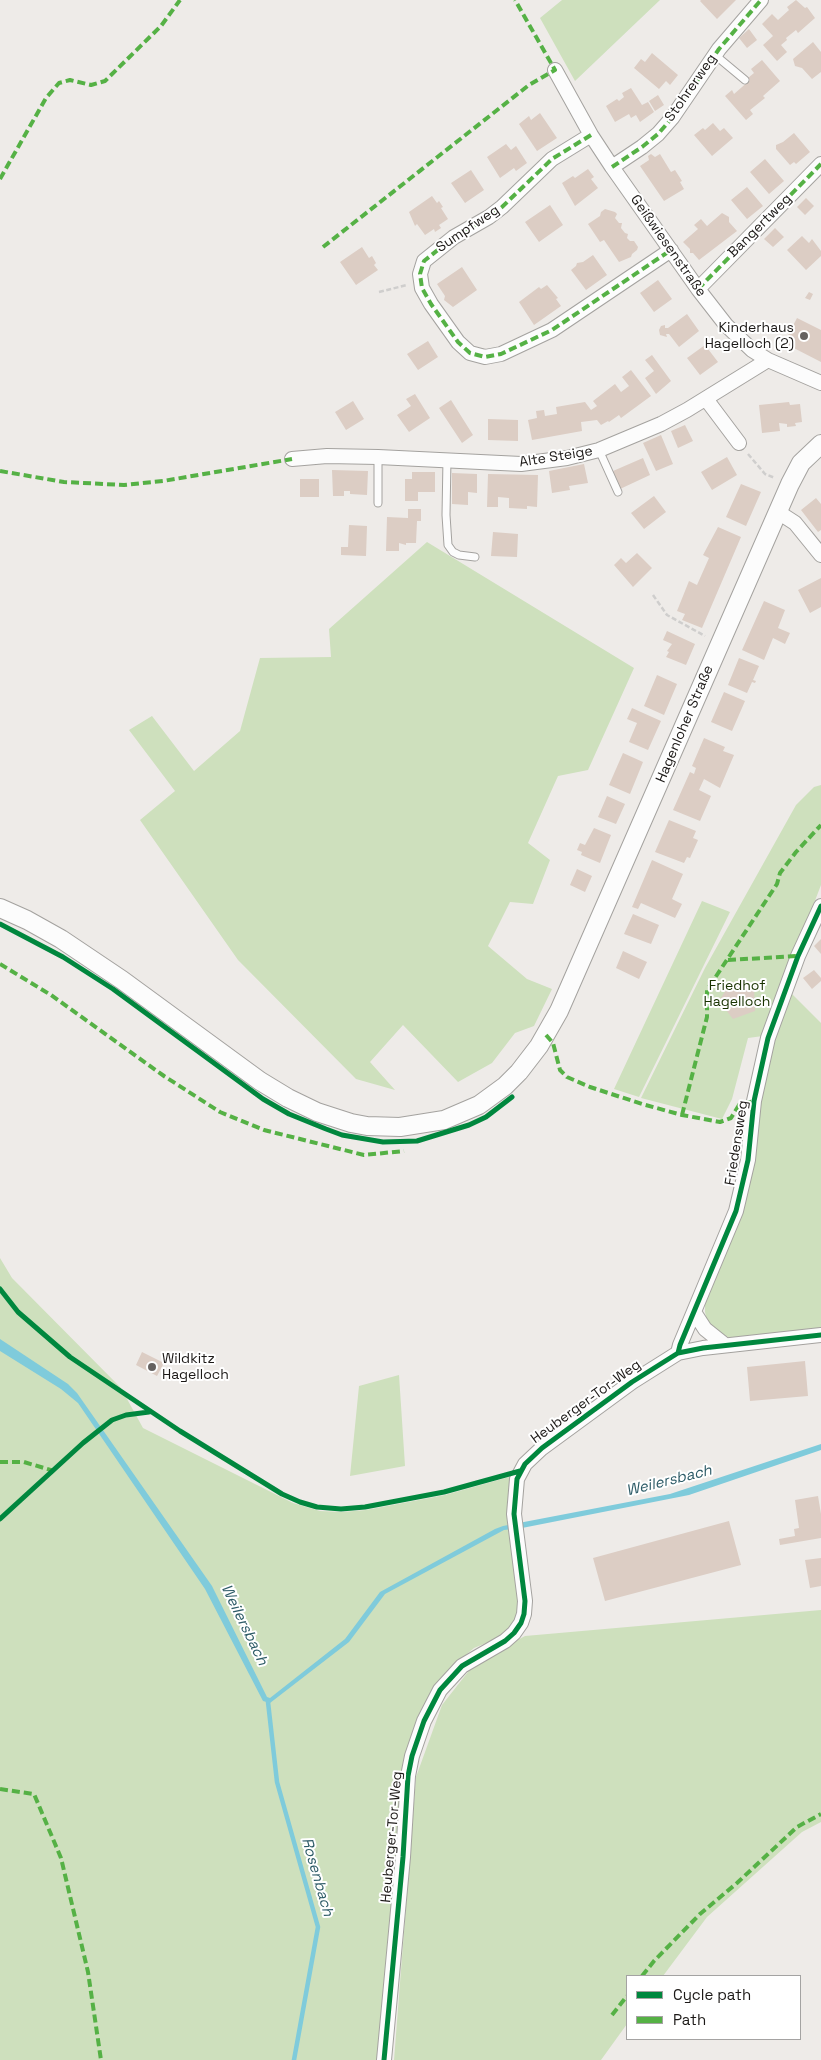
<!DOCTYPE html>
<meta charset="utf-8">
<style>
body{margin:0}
#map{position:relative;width:821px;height:2060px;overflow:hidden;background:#eeebe8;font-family:"Space Grotesk",sans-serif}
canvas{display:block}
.legend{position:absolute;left:626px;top:1975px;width:175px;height:65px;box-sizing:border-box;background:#fff;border:1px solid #a4a3a2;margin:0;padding:6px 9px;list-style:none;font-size:15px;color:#1c1917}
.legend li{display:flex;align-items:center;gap:10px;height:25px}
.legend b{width:25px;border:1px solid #a4a3a2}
</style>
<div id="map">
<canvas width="821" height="2060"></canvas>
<ul class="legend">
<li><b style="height:6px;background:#00873e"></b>Cycle path</li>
<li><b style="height:6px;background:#55b145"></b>Path</li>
</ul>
</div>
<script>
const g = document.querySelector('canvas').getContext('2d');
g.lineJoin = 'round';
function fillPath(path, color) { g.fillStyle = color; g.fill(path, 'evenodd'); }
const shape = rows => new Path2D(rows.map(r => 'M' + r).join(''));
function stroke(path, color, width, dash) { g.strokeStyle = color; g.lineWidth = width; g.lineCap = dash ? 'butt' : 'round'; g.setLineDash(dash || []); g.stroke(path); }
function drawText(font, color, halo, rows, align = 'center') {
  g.font = font + ' "Space Grotesk",sans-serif'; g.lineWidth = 4; g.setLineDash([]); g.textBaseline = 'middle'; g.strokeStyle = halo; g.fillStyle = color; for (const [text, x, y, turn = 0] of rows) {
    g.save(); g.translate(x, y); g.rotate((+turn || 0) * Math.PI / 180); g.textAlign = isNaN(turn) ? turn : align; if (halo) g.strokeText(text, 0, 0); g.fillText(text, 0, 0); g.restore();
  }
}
const green = shape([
 [562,0,660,0,575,81,540,18],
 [427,542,634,668,588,770,558,776,528,843,550,860,533,904,510,902,488,946,527,979,552,989,534,1026,515,1033,492,1063,458,1082,403,1025,370,1062,395,1090,356,1079,238,960,140,820,175,791,129,730,152,716,194,771,240,731,260,658,331,657,329,629],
 [821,785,821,885,763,1036,748,1038,732,1099,722,1119,641,1098,705,968,796,805,814,787],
 [702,901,730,912,639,1097,614,1089],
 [790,992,821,1023,821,1330,730,1338,718,1332,708,1324,705,1312,705,1295,740,1213,758,1101,772,1039],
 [0,1258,12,1278,121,1388,143,1428,293,1503,320,1511,342,1512,366,1510,445,1495,516,1475,519,1610,517,1619,506,1635,474,1648,452,1667,431,1695,412,1739,378,2060,0,2060],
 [399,1375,405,1466,350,1476,359,1386],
 [821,1610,821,1822,802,1832,707,1917,663,1976,627,1976,627,2024,601,2060,394,2060,416,1777,442,1705,475,1663,525,1636]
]);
const water = shape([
 [0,1339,68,1384,77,1393,212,1586,267,1697,270,1698,345,1639,380,1592,495,1529,503,1526,670,1494,821,1444,821,1450,689,1495,522,1528,504,1530,385,1594,349,1642,270,1703,263,1701,205,1589,78,1403,61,1389,0,1351]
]);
const stream = shape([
 [268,1702,277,1782,318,1927,294,2060]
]);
const building = shape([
 [701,0,736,0,717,19,700,1],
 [796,0,805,8,807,7,815,18,798,33,796,30,786,38,787,40,781,45,787,52,777,61,763,45,773,36,762,24,772,14,778,20,789,10,787,7],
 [749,29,757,40,747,48,739,38],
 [813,42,821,52,821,72,812,79,802,68,795,66,793,59],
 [652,53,678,75,670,85,666,81,659,89,634,68,641,59,645,62],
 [762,60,780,81,763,96,765,98,750,110,753,114,746,120,725,96,732,90,734,94,750,80,748,78,754,73,751,69],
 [631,88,642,105,648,102,654,112,640,122,636,115,631,118,629,114,615,122,606,106,617,99,619,101,624,97,622,93],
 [658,95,664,105,655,111,649,101],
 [540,113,557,138,537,151,519,124,529,116,531,120],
 [713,123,720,131,724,128,733,138,712,156,694,135,703,128,705,130],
 [794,133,810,152,796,164,794,162,790,165,776,149,776,145,783,142],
 [506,144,511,150,516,146,527,163,516,171,514,168,500,178,487,157],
 [651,154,655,157,660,154,671,172,675,170,682,181,680,182,684,189,664,201,640,166,649,160,648,156],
 [765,159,784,181,769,194,750,172],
 [588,169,594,177,591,179,598,188,575,206,562,183,573,176,575,178],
 [471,170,484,190,465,203,451,183],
 [747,187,763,206,747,219,731,200],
 [432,196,437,203,439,201,443,207,441,208,448,219,439,225,441,228,435,232,434,229,425,235,417,224,415,226,409,212],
 [806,198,814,206,805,215,797,207],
 [550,205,563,225,539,242,525,222],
 [605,209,615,212,617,214,615,218,619,223,622,223,621,228,625,233,628,234,627,238,630,241,634,241,638,247,637,250,632,254,631,257,619,262,604,240,600,242,588,224,600,216,601,212],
 [722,213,729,217,729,222,737,231,699,260,693,253,690,253,690,249,683,242,698,229,694,225,701,219,707,226],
 [775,228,784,237,773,247,764,239],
 [802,236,809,243,812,239,821,251,821,256,806,270,787,250],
 [362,247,369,258,372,256,376,263,374,265,378,270,356,285,340,262],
 [593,255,607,275,586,290,571,270,576,266,577,263,583,262],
 [462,267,477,290,453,307,444,300,445,296,437,284],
 [658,280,672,299,654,312,640,293],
 [547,285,558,298,556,299,561,306,534,325,519,302,539,287,541,289],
 [809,292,813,294,810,300,805,298],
 [687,314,699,331,679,347,669,334,666,334,667,337,660,335,659,330,661,326,665,325,665,328,668,328],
 [797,318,821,330,821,362,784,343],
 [428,341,438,357,418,370,407,354],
 [705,345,718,362,700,375,687,358],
 [652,355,671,381,656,394,645,378,654,371,645,360],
 [631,370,651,396,621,418,619,415,609,422,608,421,601,425,597,420,581,422,582,431,532,440,528,420,537,418,536,411,544,410,545,416,557,414,556,407,585,402,591,410,597,406,593,401,615,384,621,392,629,386,622,377],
 [415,394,430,418,409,432,397,415,411,406,406,399],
 [451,400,473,435,462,443,439,408],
 [353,401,364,419,346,430,335,412],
 [789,402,790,405,800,404,802,422,795,423,796,426,787,427,787,424,779,423,780,431,762,433,759,405],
 [488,419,518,420,518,441,488,440],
 [685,425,693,441,678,448,671,431],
 [661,435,673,464,656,471,643,443],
 [727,457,737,475,712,490,701,472],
 [643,458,650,475,620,489,613,471],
 [584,464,588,483,569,486,570,490,552,493,549,471],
 [332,470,368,471,367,495,350,494,350,491,344,491,344,496,333,496],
 [412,472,435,472,435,492,418,492,418,501,405,501,405,479,412,479],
 [452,473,477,474,477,493,468,492,468,505,452,504],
 [488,474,538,475,537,507,527,506,527,509,509,508,509,498,498,497,498,507,487,507],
 [300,479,319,479,319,497,300,497],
 [741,484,761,492,746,526,726,517],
 [654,496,666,512,644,529,631,513],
 [816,498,821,504,821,530,818,532,801,510],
 [408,509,421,509,421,521,417,521,416,543,406,543,406,545,399,543,399,551,386,551,387,517,408,518],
 [349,525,367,526,366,556,341,555,341,547,348,547],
 [718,527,741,537,702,628,682,620,685,614,677,611,689,581,697,585,709,558,703,555],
 [493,532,518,534,517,557,491,556],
 [637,553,652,568,633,587,614,565,621,558,626,563],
 [821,578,821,607,810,613,798,590],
 [764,601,785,610,778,628,790,633,785,644,773,638,764,660,742,650],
 [667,631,695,644,686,665,666,657,669,652,667,651,672,644,663,640],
 [739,658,759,666,753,680,756,681,755,683,752,682,747,693,728,685],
 [657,675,677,684,664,715,644,706],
 [724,692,745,701,732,731,711,722],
 [632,708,661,721,648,750,629,742,637,723,627,719],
 [704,738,725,747,723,751,734,755,720,788,704,779,699,790,711,796,700,821,673,810,690,772,694,774,696,768,692,766],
 [623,753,643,762,630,794,609,785],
 [607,796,625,804,616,824,598,817],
 [669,820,696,831,693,838,698,840,690,858,687,857,684,863,655,852],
 [594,828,611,835,600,863,581,855,582,852,577,850,580,843,585,845],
 [652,860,683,874,672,899,682,904,675,918,641,903,638,909,632,907],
 [577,869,592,876,585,892,570,885],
 [633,914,659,925,651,944,624,934],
 [821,939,821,954,814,946],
 [623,951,647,962,639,979,616,968],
 [814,970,821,978,821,981,812,989,803,978],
 [731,982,754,988,755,1011,733,1019,719,1001],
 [142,1352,164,1363,157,1376,136,1365],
 [805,1361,808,1396,750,1401,747,1367],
 [818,1496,821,1514,821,1538,780,1545,779,1539,795,1536,794,1529,799,1528,795,1500],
 [729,1521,741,1565,605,1601,593,1558],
 [821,1558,821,1586,810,1588,805,1560]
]);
const path = shape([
 [379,292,407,285],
 [748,454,765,474,775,478],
 [653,595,667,615,705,636]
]);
const service = shape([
 [715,55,745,80],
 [599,450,618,492],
 [447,459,446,515,448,545,453,552,459,555,475,557],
 [378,503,378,457]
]);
const minor = shape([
 [555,70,591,135,612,167,698,289,726,325,752,350,768,360,821,383],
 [591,135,552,159,502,207,489,217,454,237,424,261,420,274,422,288,431,304,458,342,470,353,485,357,501,354,552,330,671,250],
 [612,167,642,147,658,134,672,118,719,49,761,0],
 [698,289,821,164],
 [706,399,739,443],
 [292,459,327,456,378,457,521,464,567,458,599,450,661,424,687,410,768,360],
 [778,512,795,523,821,555],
 [694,1312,705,1329,725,1345],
 [678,1353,680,1345,736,1211,748,1160,754,1101,768,1038,798,956,821,906],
 [384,2060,403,1857,408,1776,412,1756,424,1721,440,1690,462,1666,505,1641,514,1633,521,1623,524,1614,525,1601,514,1514,517,1479,525,1464,542,1448,632,1382,678,1353,703,1348,821,1335]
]);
const tertiary = shape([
 [0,908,27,920,61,939,122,980,260,1081,288,1098,317,1112,351,1123,367,1126,400,1127,444,1120,479,1105,505,1086,519,1072,539,1046,559,1011,790,484,801,463,821,444]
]);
const quiet = shape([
 [591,135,552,159,502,207,489,217,454,237,424,261,420,274,422,288,431,304,458,342,470,353,485,357,501,354,552,330,671,250],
 [612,167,642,147,658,134,672,118,719,49,761,0],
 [0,179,46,98,59,83,70,80,91,85,105,81,161,26,180,0],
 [323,247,529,85,555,70,515,0],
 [698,289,821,164],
 [0,471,64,482,124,485,163,481,292,459],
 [728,960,798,956],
 [0,964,51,995,164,1076,220,1112,264,1130,364,1155,404,1151],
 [546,1035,553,1043,560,1070,567,1077,590,1087,642,1104,682,1115,720,1122,731,1118,739,1105,754,1101],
 [682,1115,707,1017,707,990,777,884,780,873,796,852,821,825],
 [0,1462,24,1462,54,1471],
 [0,1789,34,1794,61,1858,88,1972,101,2060],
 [642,1976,654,1961,700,1914,737,1883,797,1827,821,1814],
 [612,2015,627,1996]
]);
const cycleway = shape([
 [0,924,63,957,113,989,263,1099,289,1114,326,1129,342,1135,383,1142,417,1141,469,1125,486,1117,512,1097],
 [0,1289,18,1312,70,1357,180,1431,282,1494,300,1502,317,1507,341,1509,365,1507,444,1492,520,1471],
 [678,1353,680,1345,736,1211,748,1160,754,1101,768,1038,798,956,821,906],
 [0,1519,83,1443,112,1420,126,1415,149,1412],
 [384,2060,403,1857,408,1776,412,1756,424,1721,440,1690,462,1666,505,1641,514,1633,521,1623,524,1614,525,1601,514,1514,517,1479,525,1464,542,1448,632,1382,678,1353,703,1348,821,1335]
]);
const markers = [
 [804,336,5,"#666260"],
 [152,1367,5,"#666260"]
];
const streetNames = [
 ["Stohrerweg",691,88,-55],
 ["Bangertweg",760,226,-45],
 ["Sumpfweg",468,229,-34],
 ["Geißwiesenstraße",668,246,55],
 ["Alte Steige",556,457,-9],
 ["Hagenloher Straße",685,724,-67],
 ["Friedensweg",737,1143,-81],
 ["Heuberger-Tor-Weg",586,1402,-36],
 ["Heuberger-Tor-Weg",392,1837,-85]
];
const poiNames = [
 ["Kinderhaus",794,328],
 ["Hagelloch (2)",794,344],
 ["Wildkitz",162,1359,"left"],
 ["Hagelloch",162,1375,"left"]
];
const parkNames = [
 ["Friedhof",737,986],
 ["Hagelloch",737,1002]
];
const waterNames = [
 ["Weilersbach",669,1481,-14],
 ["Weilersbach",244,1625,64],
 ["Rosenbach",317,1877,74]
];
fillPath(green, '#cee0bd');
fillPath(water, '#7fcbdb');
stroke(stream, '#7fcbdb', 4.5);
fillPath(building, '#dccdc4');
stroke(service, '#a4a29f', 9);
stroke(minor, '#a4a29f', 16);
stroke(tertiary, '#a4a29f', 20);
stroke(path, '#cfcecd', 2.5, [5, 2.5]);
stroke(service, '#fcfcfc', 7);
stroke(minor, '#fcfcfc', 14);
stroke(tertiary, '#fcfcfc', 18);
stroke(quiet, '#55b145', 4, [8, 4]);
stroke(cycleway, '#00873e', 5);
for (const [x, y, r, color] of markers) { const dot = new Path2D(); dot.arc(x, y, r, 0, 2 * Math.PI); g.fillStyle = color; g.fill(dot); stroke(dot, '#fff', 2); }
drawText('14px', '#1c1917', '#fff', streetNames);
drawText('14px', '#1c1917', '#fff', poiNames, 'right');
drawText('14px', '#193300', '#fff', parkNames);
drawText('italic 15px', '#2d5b67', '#fff', waterNames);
</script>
